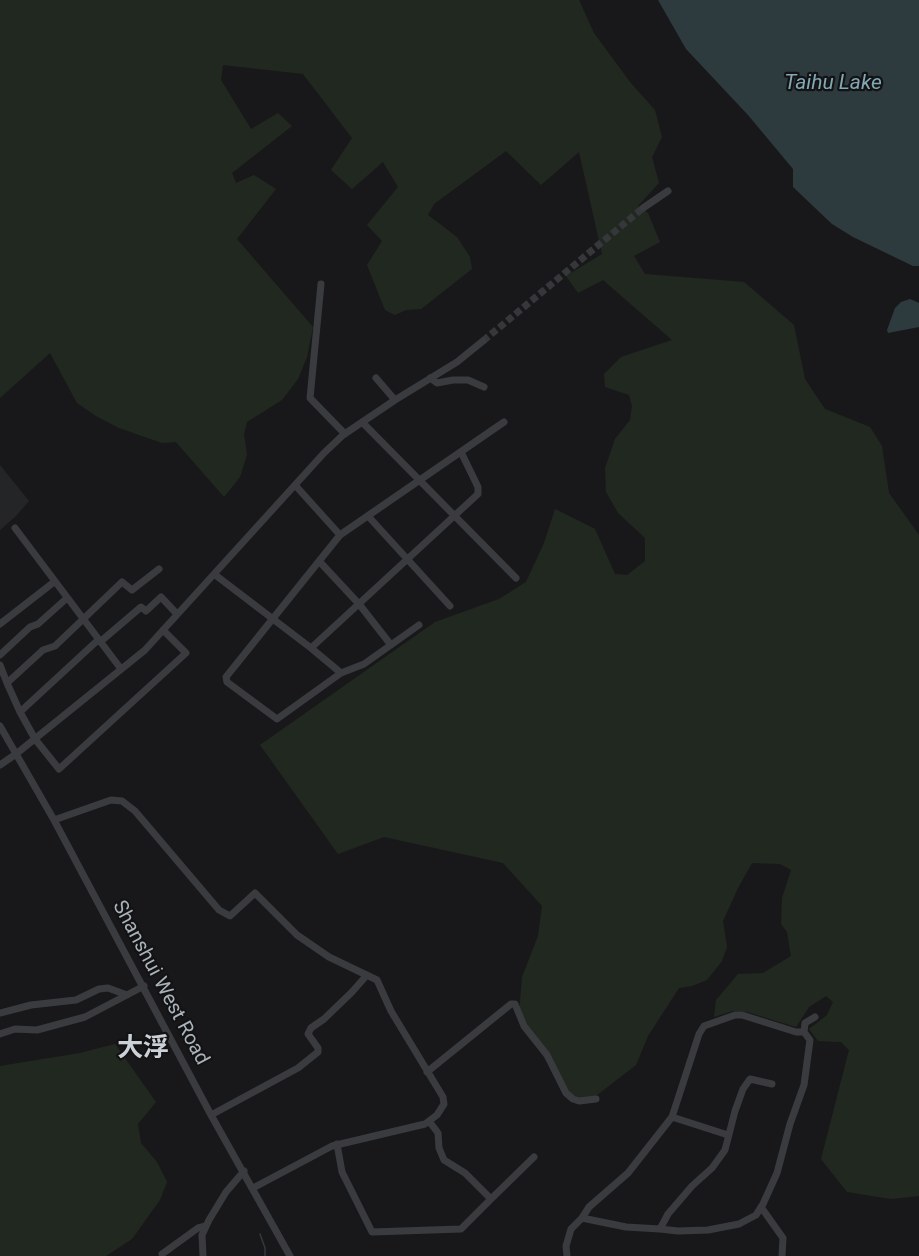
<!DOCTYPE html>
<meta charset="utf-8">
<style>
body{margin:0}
canvas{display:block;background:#18181a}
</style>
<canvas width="919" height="1256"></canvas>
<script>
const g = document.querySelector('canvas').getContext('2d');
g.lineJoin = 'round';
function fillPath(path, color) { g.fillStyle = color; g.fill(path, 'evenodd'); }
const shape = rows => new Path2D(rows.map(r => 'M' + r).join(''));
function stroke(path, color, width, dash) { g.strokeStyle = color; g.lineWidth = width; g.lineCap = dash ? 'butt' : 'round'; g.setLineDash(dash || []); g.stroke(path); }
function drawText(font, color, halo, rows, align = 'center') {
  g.font = font + ' Roboto,"Noto Sans SC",sans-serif'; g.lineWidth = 4.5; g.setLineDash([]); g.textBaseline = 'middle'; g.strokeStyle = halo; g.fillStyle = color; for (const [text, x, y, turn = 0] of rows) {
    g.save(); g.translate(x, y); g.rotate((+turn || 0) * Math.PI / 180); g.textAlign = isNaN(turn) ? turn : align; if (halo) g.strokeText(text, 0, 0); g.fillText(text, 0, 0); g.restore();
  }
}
const built = shape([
 [0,465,29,501,16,516,0,530]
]);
const green = shape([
 [0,0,579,0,594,33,630,82,655,110,662,137,652,157,659,183,638,206,648,213,660,242,634,256,645,274,744,282,794,325,805,379,825,409,870,427,882,446,889,493,919,535,919,1196,891,1199,847,1192,821,1159,849,1050,841,1042,818,1041,809,1029,827,1015,833,1002,826,996,809,1007,796,1027,747,1012,733,1011,714,1017,716,1000,738,974,763,973,791,956,787,932,781,924,782,898,791,870,780,864,752,863,738,888,723,921,727,947,722,961,707,980,692,986,679,988,648,1036,636,1065,588,1102,563,1090,519,1014,522,977,538,936,542,906,503,863,384,837,338,854,260,745,435,622,499,599,526,582,544,543,555,509,595,529,615,574,627,575,645,561,645,538,618,513,606,492,605,468,615,439,630,420,632,406,629,395,605,387,604,374,621,357,672,340,603,280,578,293,566,276,602,254,579,152,541,185,506,151,434,204,428,215,457,237,470,257,472,269,421,309,406,310,395,315,385,310,367,265,382,241,367,225,398,187,383,162,352,189,331,170,352,138,303,74,223,65,221,80,251,129,278,113,292,126,232,173,236,183,254,175,276,189,237,239,313,327,307,357,298,379,282,400,247,422,244,434,247,455,240,477,224,497,176,442,162,443,119,428,96,416,77,403,50,353,0,398],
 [115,1044,156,1102,138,1124,141,1143,157,1162,167,1182,160,1200,132,1239,106,1256,0,1256,0,1066,80,1053]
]);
const water = shape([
 [658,0,919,0,919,266,913,266,853,237,832,224,793,187,793,169,748,115,686,49],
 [910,299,919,303,919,327,888,333,887,330,895,308,901,302]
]);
const stream = shape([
 [260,1234,265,1248,265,1256]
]);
const minorTunnel = shape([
 [483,341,643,208]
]);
const minor = shape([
 [643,208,668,191],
 [321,284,310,398,345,434],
 [376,378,395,400],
 [430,378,437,383,453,380,468,380,484,387],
 [362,422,516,578],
 [295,485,340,535],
 [368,516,450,606],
 [15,528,121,669],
 [319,561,359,604,391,645],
 [214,574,311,648,341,673],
 [0,624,54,582],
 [419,625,364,664,341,673,277,719,227,682,226,677,340,535,504,422],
 [98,640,20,712,35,739,59,769,186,653,163,630],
 [100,642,141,607,146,611,161,597,177,614],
 [311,648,478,494,478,487,461,452],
 [0,655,30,627,38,624,67,598],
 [0,665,7,683],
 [20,712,7,683,43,650,55,646,122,582,132,590,159,569],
 [0,726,54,820,211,1115,290,1256],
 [0,765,16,754,145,650,324,453,343,435,395,400,457,362,483,341],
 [54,820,111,800,122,801,135,811,219,910,230,916,255,893,297,935,329,957,377,980,391,1011,443,1097,444,1104,437,1115,425,1124,332,1146,253,1188],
 [0,1013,31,1005,76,1000,99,989,108,988,127,995],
 [0,1034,15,1029,37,1030,85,1017,144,986],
 [427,1072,511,1004,515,1004,524,1026,547,1055,566,1093,573,1099,579,1101,596,1099],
 [211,1115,298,1068,318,1052,318,1048,308,1034,311,1028,324,1019,352,992,367,975],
 [672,1117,699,1034,704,1026,735,1015,742,1015,796,1032,804,1032],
 [337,1144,342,1172,372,1232,461,1229,491,1199,465,1173,444,1160,439,1148,438,1133,429,1121],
 [491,1199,534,1157],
 [761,1207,783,1238,782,1256],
 [582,1218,589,1207,628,1173,672,1117,728,1135],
 [660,1229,678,1231,708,1230,739,1224,756,1215,763,1204,777,1173,790,1124,804,1085,810,1040,804,1032,805,1023,815,1017],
 [162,1254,198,1228,206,1226],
 [203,1256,202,1235,209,1220,226,1192,244,1171],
 [567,1256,566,1246,571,1229,582,1218,626,1227,660,1229,668,1214,692,1186,712,1168,725,1150,735,1111,743,1089,750,1079,772,1084]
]);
const streetNames = [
 ["Shanshui West Road",160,983,62]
];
const waterNames = [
 ["Taihu Lake",833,84]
];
const districtNames = [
 ["大浮",143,1049]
];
fillPath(built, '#242527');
fillPath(green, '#212820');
fillPath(water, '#2e3b3e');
stroke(stream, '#2e3b3e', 1.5);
stroke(minorTunnel, '#35373a', 7, [7, 3.5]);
stroke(minor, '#393b3f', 7);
drawText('20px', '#aab3ba', '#131315', streetNames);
drawText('italic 21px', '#82a8b4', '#131315', waterNames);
drawText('bold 26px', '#cbd1d6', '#131315', districtNames);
</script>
